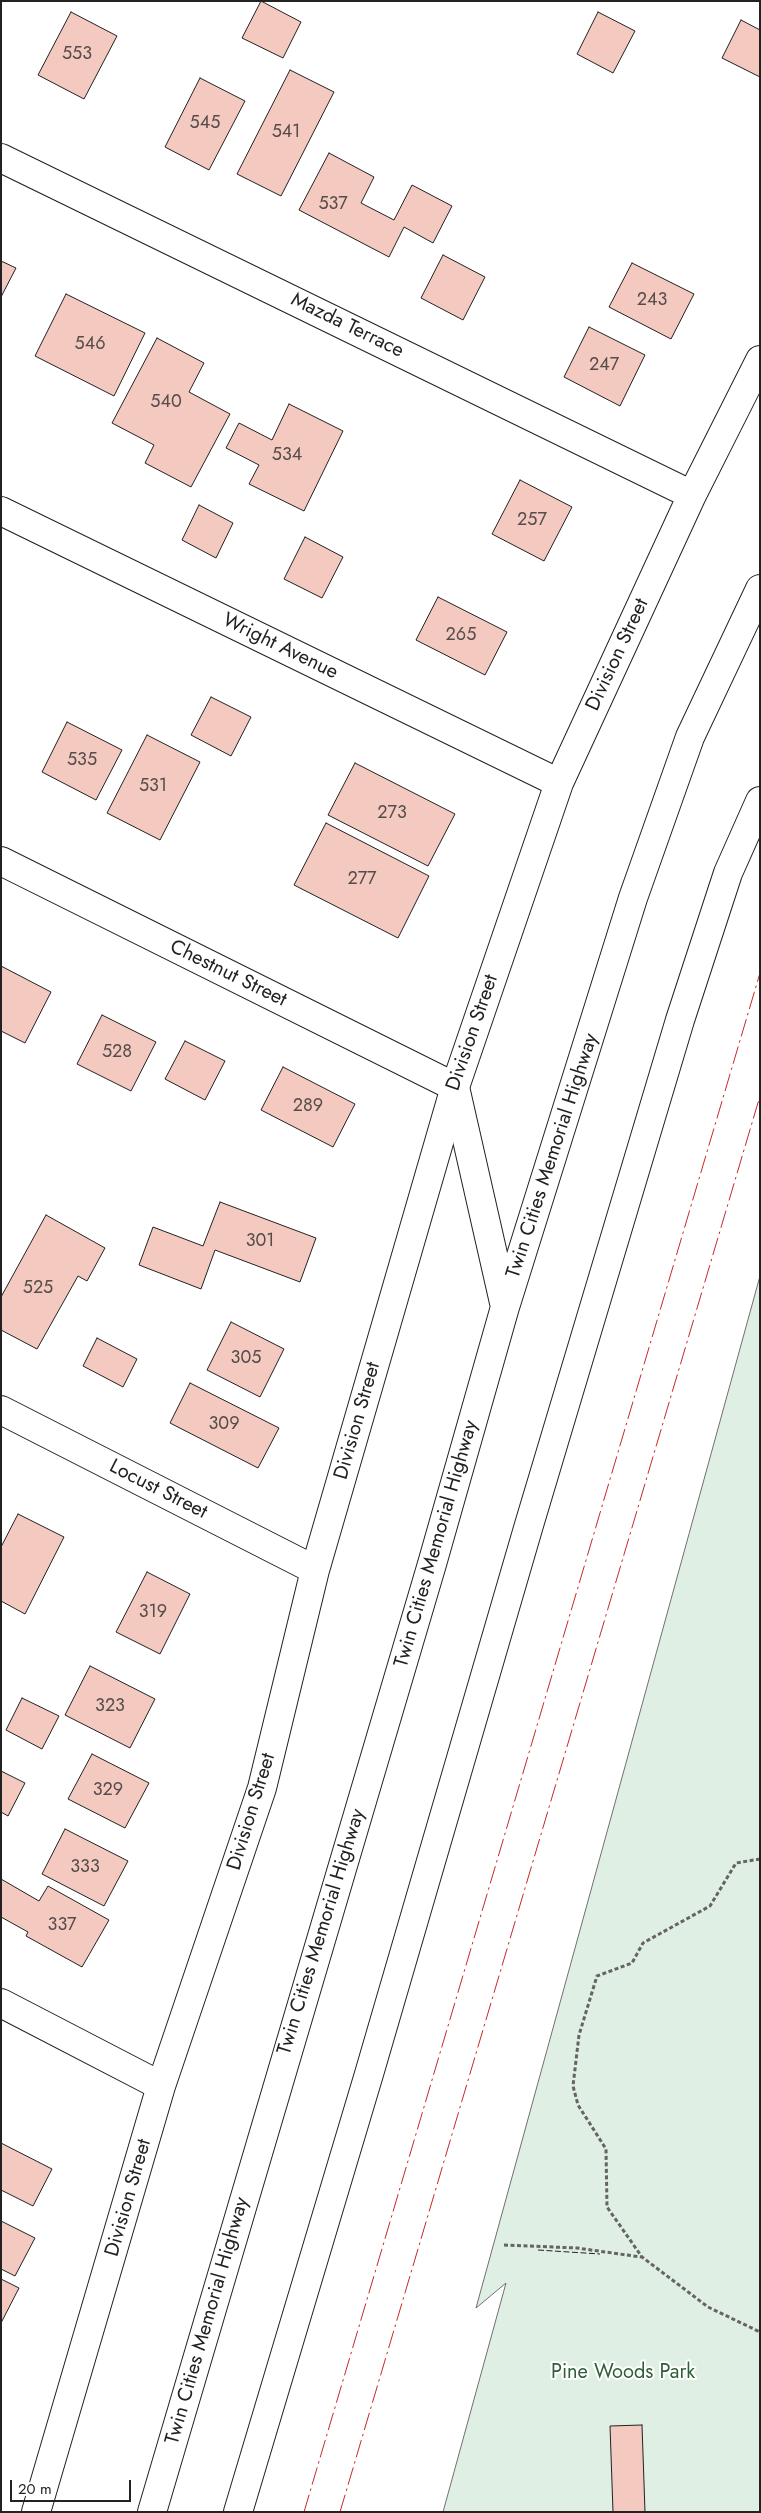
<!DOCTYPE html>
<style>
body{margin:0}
#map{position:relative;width:761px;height:2513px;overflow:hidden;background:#fff;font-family:Jost,sans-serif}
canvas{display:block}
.frame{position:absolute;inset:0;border:2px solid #222;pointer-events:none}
.scale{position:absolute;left:10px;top:2480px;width:121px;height:22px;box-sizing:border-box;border:2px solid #222;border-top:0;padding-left:6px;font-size:15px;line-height:18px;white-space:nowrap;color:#222;-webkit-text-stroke:4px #fff;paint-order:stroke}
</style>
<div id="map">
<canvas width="761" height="2513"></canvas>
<div class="frame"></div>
<div class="scale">20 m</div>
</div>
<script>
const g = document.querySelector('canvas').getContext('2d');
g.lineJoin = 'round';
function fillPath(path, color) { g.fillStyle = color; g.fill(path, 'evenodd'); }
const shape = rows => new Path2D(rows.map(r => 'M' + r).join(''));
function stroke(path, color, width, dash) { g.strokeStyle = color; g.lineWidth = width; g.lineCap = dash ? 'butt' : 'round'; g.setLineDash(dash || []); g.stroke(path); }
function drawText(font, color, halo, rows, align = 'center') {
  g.font = font + ' Jost,sans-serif'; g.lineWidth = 4; g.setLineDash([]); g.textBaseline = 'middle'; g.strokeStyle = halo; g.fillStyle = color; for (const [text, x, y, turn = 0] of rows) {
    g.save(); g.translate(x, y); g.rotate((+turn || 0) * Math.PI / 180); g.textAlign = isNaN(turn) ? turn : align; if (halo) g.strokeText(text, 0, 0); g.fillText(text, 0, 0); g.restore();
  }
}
const green = shape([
 [760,1276,760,2512,443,2512,506,2283,476,2308,760,1276]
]);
const building = shape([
 [261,1,301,22,283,58,242,38,261,1],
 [71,12,117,36,84,99,38,75,71,12],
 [598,12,635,31,613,73,577,54,598,12],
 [741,20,760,30,760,77,722,58,741,20],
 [290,70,334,92,281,196,237,174,290,70],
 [200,78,245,101,209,170,165,147,200,78],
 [329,153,374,177,361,203,394,220,412,185,452,206,433,243,404,227,389,257,299,210,329,153],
 [443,255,485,277,463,320,421,298,443,255],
 [1,261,16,268,1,297,1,261],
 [632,263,694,294,671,339,609,307,632,263],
 [66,294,145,333,114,396,35,356,66,294],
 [589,327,645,355,620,406,564,377,589,327],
 [157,338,204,363,189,392,230,414,191,487,145,463,154,445,112,423,157,338],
 [289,404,343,431,304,511,249,484,259,465,226,448,239,423,272,440,289,404],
 [520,480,572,507,544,561,492,534,520,480],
 [199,505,233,523,216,558,182,540,199,505],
 [305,537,343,557,322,598,284,579,305,537],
 [438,597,507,632,485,675,416,640,438,597],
 [211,697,251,717,231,756,191,735,211,697],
 [67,722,122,750,96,800,42,772,67,722],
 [147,735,200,762,160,840,107,813,147,735],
 [355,763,455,814,428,866,328,815,355,763],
 [326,823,429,876,398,938,294,885,326,823],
 [1,966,51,992,25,1043,1,1031,1,966],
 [102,1015,156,1042,131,1091,77,1064,102,1015],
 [185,1041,225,1061,205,1100,165,1079,185,1041],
 [283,1067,355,1104,333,1147,261,1110,283,1067],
 [220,1202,316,1238,300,1282,215,1250,201,1289,139,1265,153,1227,203,1246,220,1202],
 [46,1215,105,1248,87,1281,78,1276,37,1349,1,1330,1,1297,46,1215],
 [231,1322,284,1349,260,1397,207,1370,231,1322],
 [97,1338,137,1359,123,1387,83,1366,97,1338],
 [190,1383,279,1428,258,1468,170,1423,190,1383],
 [18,1514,64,1537,25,1614,1,1601,1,1547,18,1514],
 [147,1572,190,1594,160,1654,116,1632,147,1572],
 [90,1666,155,1699,130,1748,65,1715,90,1666],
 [22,1698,59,1716,42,1749,6,1730,22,1698],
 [92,1754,149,1783,125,1828,68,1799,92,1754],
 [1,1771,25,1783,8,1816,1,1812,1,1771],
 [65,1829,128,1861,104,1906,42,1874,65,1829],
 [1,1879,39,1901,48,1886,109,1920,82,1967,26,1936,28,1932,1,1917,1,1879],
 [1,2143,52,2169,33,2206,1,2190,1,2143],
 [1,2221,35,2238,15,2276,1,2269,1,2221],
 [1,2279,19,2288,1,2323,1,2279],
 [642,2425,645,2512,613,2512,610,2426,642,2425]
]);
const path = shape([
 [760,1859,736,1863,710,1906,643,1943,632,1963,597,1976,579,2035,573,2086,578,2105,606,2149,607,2207,642,2257,708,2307,760,2332],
 [504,2245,577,2248,641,2257]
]);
const street = shape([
 [1,158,692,495],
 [1,511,559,783],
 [1,861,455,1087],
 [1,1410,315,1570],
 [1,2003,161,2086],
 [36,2512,161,2086,262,1788,315,1570,455,1087,559,783,692,495,760,360]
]);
const primary = shape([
 [455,1087,505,1307],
 [152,2512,432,1564,505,1307,633,898,690,737,760,589],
 [238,2512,369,2074,529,1525,680,1020,728,873,760,801]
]);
const fence = shape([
 [538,2250,600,2254]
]);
const power = shape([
 [304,2512,760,973],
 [340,2512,760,1096]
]);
const numberNames = [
 ["553",77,55],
 ["545",205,124],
 ["541",286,133],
 ["537",333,205],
 ["243",652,301],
 ["546",90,345],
 ["247",604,366],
 ["540",166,403],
 ["534",287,456],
 ["257",532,521],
 ["265",461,636],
 ["535",82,761],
 ["531",153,787],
 ["273",392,814],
 ["277",362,880],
 ["528",117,1053],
 ["289",308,1107],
 ["301",260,1242],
 ["525",38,1289],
 ["305",246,1359],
 ["309",224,1425],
 ["319",153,1613],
 ["323",110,1707],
 ["329",108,1791],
 ["333",85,1868],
 ["337",62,1926]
];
const streetNames = [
 ["Mazda Terrace",347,326,26],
 ["Wright Avenue",280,647,26],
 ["Division Street",618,655,-65],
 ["Chestnut Street",228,974,26],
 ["Division Street",473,1033,-71],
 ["Twin Cities Memorial Highway",553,1156,-72],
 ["Division Street",358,1421,-74],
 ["Locust Street",158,1490,27],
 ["Twin Cities Memorial Highway",437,1544,-74],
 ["Division Street",252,1812,-73],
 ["Twin Cities Memorial Highway",322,1932,-73],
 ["Division Street",129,2198,-74],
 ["Twin Cities Memorial Highway",208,2321,-74]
];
const parkNames = [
 ["Pine Woods Park",623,2373]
];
fillPath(green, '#e0efe3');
stroke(green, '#6f6f6f', 1);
fillPath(building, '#f3c9c0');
stroke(building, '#222', 1);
stroke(street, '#222', 30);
stroke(primary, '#222', 30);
stroke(path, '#646464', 3, [4, 2.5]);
stroke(street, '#fff', 28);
stroke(primary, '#fff', 28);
stroke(fence, '#222', 1, [6, 2.5]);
stroke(power, '#c62828', 1, [18, 4, 2.5, 4]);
drawText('18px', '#564c4a', null, numberNames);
drawText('20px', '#222', '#fff', streetNames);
drawText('20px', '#2f5e38', '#fff', parkNames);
</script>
